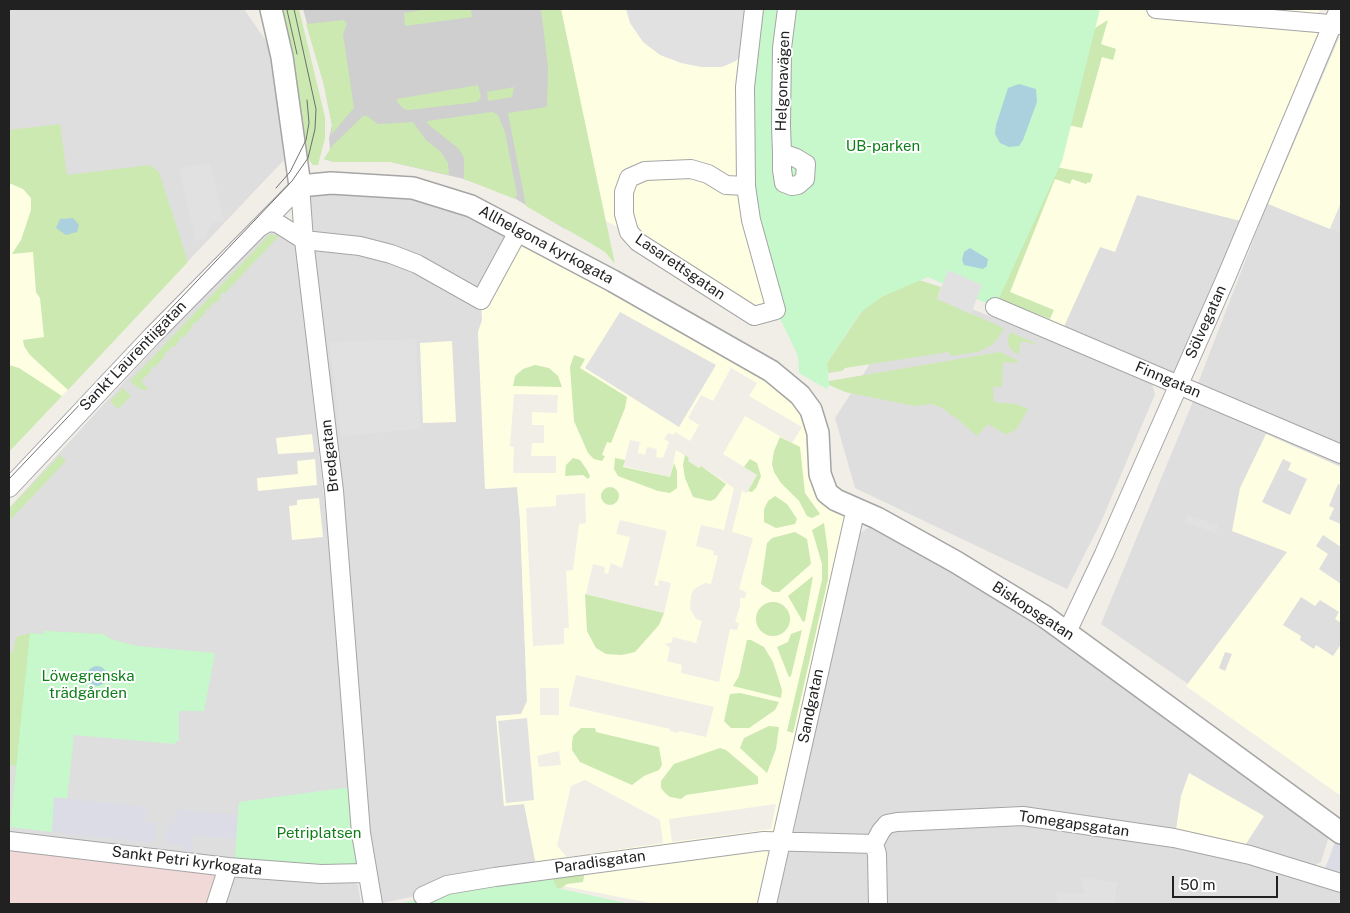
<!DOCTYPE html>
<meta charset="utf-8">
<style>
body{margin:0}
#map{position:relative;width:1350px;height:913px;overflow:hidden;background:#f1eee8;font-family:"Public Sans",sans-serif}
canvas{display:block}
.frame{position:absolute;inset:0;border:10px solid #212121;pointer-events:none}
.scale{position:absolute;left:1172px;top:876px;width:106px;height:22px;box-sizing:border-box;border:2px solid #212121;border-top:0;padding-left:6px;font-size:15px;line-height:18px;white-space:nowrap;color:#212121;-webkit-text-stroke:4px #fff;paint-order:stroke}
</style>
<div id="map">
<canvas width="1350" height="913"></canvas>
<div class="frame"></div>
<div class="scale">50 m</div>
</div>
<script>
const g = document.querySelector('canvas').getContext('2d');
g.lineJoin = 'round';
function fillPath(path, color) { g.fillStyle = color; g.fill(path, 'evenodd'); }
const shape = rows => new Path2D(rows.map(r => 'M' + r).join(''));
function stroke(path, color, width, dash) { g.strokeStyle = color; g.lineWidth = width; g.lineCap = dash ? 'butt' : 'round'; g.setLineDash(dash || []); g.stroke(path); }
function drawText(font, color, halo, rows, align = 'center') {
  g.font = font + ' "Public Sans",sans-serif'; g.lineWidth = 4; g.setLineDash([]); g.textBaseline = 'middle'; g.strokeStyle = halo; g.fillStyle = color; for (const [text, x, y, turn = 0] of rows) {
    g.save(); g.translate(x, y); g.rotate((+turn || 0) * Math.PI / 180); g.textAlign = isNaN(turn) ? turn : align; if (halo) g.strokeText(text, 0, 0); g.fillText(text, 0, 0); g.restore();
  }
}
const residential = shape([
 [9,9,244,9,271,48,284,160,9,450],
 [1335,37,1341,37,1341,445,1198,383,1314,83],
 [366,183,519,230,478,332,486,489,517,487,520,520,527,702,521,714,496,716,504,805,524,804,537,870,378,904,373,904,300,186],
 [1137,195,1249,223,1178,384,1060,335,1100,246,1115,251],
 [267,225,294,228,339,633,357,828,339,870,9,836,9,508],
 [919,288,1151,380,1155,394,1101,522,1067,589,855,488,835,418],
 [1194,399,1341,464,1341,789,1101,624],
 [874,524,1036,618,1329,836,1321,862,1313,866,1010,809,890,820,869,838,805,842,794,832,852,538],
 [1040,822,1175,844,1341,888,1341,904,883,904,882,839,891,827],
 [795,845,869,848,874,904,771,904,782,853],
 [229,874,348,879,358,885,361,904,220,904]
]);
const commercial = shape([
 [9,848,217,869,214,904,9,904]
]);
const education = shape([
 [558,9,754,9,767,277,765,315,629,232,599,218],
 [1100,9,1320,9,1313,24,1332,24,1249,223,1137,195,1115,252,1100,247,1060,335,995,307,1062,161],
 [1341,33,1341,203,1330,229,1268,204],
 [9,178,188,262,9,452],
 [519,230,800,395,820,474,856,508,767,904,655,904,558,885,537,870,524,804,504,806,496,716,521,714,527,701,520,520,517,487,485,489,478,332,482,320,481,300],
 [731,368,757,383,749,396,802,427,792,443,745,416,723,454,757,475,747,493,742,491,732,532,753,538,739,589,746,592,745,598,740,598,740,606,735,622,739,623,737,630,730,629,719,682,681,673,682,665,667,661,670,648,665,644,672,642,673,637,696,643,702,621,696,619,690,609,691,596,694,589,705,583,711,584,718,556,713,555,714,551,696,546,701,525,724,530,734,488,701,466,699,468,688,461,689,458,676,450,670,477,623,466,630,440,640,442,638,453,645,455,647,447,657,449,656,457,663,458,669,442,664,439,668,433,673,435,675,432,690,441,699,425,688,418,701,395,713,401],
 [514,394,558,395,557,413,532,412,532,425,544,425,544,443,532,443,531,456,556,456,556,473,513,473,514,447,510,446],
 [585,493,586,523,579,524,573,570,566,571,569,628,564,628,564,644,533,646,526,508,556,506,556,495],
 [620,520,667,531,654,585,658,586,659,580,671,583,664,613,586,594,593,564,605,567,604,573,608,574,611,563,622,568,630,537,616,534],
 [576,675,714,707,706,737,679,731,678,733,670,731,670,729,569,706],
 [540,688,559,688,559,715,540,715],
 [559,751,561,765,539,767,537,756],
 [585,780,660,820,663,843,567,857,557,846,571,786],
 [776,804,771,829,672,842,669,819],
 [452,341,456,422,423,423,420,343],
 [312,434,314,452,278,454,276,438],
 [1266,434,1341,467,1341,485,1338,484,1329,506,1334,508,1329,519,1341,524,1341,547,1323,535,1316,546,1328,554,1319,569,1341,584,1341,623,1335,619,1339,612,1320,600,1315,606,1301,597,1283,625,1301,636,1300,640,1314,649,1316,645,1333,656,1341,644,1341,796,1186,686,1287,552,1232,531,1240,488],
 [1283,459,1291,463,1288,470,1307,479,1290,515,1262,502],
 [1225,652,1232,654,1225,671,1219,668],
 [315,459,317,485,258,491,257,478,298,474,297,461],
 [319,498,323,537,292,540,289,506,297,505,297,500],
 [1189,773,1264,816,1244,847,1176,830,1181,796]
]);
const religious = shape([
 [303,9,557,9,565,229,511,196,464,179,391,162,334,162,324,159,330,150,329,138,332,125,324,85]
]);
const grass = shape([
 [278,9,299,9,325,117,325,138,318,165,313,165,306,156],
 [428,9,471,9,472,17,405,26,404,13],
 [541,9,561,9,615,264,605,252,592,244,526,206,508,113,547,107,548,67],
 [344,20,347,24,343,34,354,108,331,135,332,125,324,85,306,24],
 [1108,20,1101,44,1116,49,1113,60,1102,57,1082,128,1067,125,1087,35,1098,26],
 [478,85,481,97,477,102,409,110,404,109,397,102,397,99],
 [514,87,512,97,488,101,487,92],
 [492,112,498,115,505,132,517,194,515,199,464,179,464,158,459,149,429,125,427,121],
 [363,116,367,116,378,124,413,122,426,140,441,152,448,163,449,175,391,162,334,162,324,159,333,145],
 [60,124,67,175,150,165,159,172,188,262,68,390,30,355,24,346,23,340,44,337,40,298,36,292,33,252,12,254,21,240,31,210,31,198,23,189,9,183,9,130],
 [1051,166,1093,174,1090,183,1088,182,1086,184,1072,179,1070,184,1055,179,1010,292,1054,310,1050,319,996,298],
 [270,234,279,236,225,293,221,293,221,297,216,303,212,303,210,309,206,309,206,312,196,323,192,324,192,327,184,337,180,337,180,340,174,347,170,347,170,350,165,353,165,356,155,367,151,367,151,371,141,381,149,390,139,389,130,381],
 [919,280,941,287,937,299,1004,328,997,339,992,345,978,352,951,356,949,352,845,368,842,371,828,373,827,363,864,308,883,296],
 [1010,332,1040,345,1021,341,1018,355,1009,347,1008,340],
 [1000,352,1017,360,1017,363,1003,362,1002,387,993,387,994,402,1016,404,1028,409,1016,430,1007,434,1003,433,988,424,977,436,954,416,953,417,944,409,932,404,915,406,845,392,829,385,829,381],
 [574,355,585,359,580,368,627,397,625,408,611,443,607,442,602,455,605,456,602,461,594,459,588,453,574,421,570,367],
 [9,365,19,368,62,396,9,452],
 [535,365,549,368,558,376,562,387,513,386,515,376,523,369],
 [123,388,131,396,118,409,110,401],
 [780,437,800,447,805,493,820,514,812,518,807,516,799,501,781,483,774,472,772,464,774,451],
 [60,455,66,461,9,521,9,509],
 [685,455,689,458,688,461,699,468,701,466,726,484,715,499,710,501,693,497,685,478,683,465],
 [573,458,580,460,587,470,590,476,588,479,583,475,565,476,566,465],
 [615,458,625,460,623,467,670,477,674,463,677,471,677,488,670,493,658,491,618,476,614,469],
 [750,459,757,463,761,476,756,488,752,492,748,491,757,475,744,467],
 '601 496a9 9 0 1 1 18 0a9 9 0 1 1-18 0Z',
 [775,496,787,504,797,519,795,524,776,528,764,522,764,509,768,501],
 [824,523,828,552,828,579,793,733,787,731,822,580,822,564,812,530],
 [795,532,807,539,811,564,779,592,773,592,761,584,767,543,772,538],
 [813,576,805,621,803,622,788,596],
 [585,594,664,613,659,625,635,652,622,655,606,654,596,648,587,631],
 '756 619a17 17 0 1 1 34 0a17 17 0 1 1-34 0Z',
 [802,630,791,676,789,677,777,647,788,642,791,634],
 [44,631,103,634,113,640,130,644,10,827,16,766,9,765,9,652,13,652,16,637,30,633,44,634],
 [747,640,751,640,764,647,773,662,782,690,781,698,733,686,739,676],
 [740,693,779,702,775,710,749,728,731,728,724,721,730,694],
 [769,726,779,727,776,749,767,773,740,748,744,738],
 [581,728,595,728,596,732,659,747,662,765,659,770,644,776,632,785,580,762,572,750,572,743,573,736],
 [720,748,726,750,758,777,758,784,686,795,681,799,670,797,665,793,661,788,661,781,674,764],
 [585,871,583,882,567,884,556,892,550,875]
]);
const park = shape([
 [754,9,1100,9,1062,161,995,307,928,277,883,296,860,313,827,363,829,385,827,389,799,373,798,356,776,310,751,220],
 [44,631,103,634,113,640,137,646,215,653,204,711,179,711,179,741,176,741,175,744,74,735,67,799,52,832,10,827,30,633,44,634],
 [343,788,358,789,366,873,228,867,235,856,239,802],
 [550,872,557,888,631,904,397,904]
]);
const parking = shape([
 [626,9,746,9,745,50,736,61,722,67,701,67,681,63,660,55,643,42,630,23],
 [210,162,224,221,212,223,205,239,196,241,179,169],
 [1341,203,1341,232,1330,229],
 [948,270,982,285,971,314,937,299],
 [620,312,716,365,679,427,585,368],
 [416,339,420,429,341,436,329,342],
 [1187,515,1218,525,1216,533,1184,522],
 [527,718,534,800,506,803,498,721],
 [1081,878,1117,882,1115,904,1057,904,1057,892,1085,894]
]);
const plaza = shape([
 [54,797,146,807,145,822,156,823,154,843,52,832],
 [176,809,237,815,236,839,193,836,191,853,187,853,183,846,165,844,168,823,174,823],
 [1336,839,1341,842,1341,874,1325,869]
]);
const water = shape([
 [1019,84,1036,89,1037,102,1023,140,1019,146,1009,147,1000,143,995,134,996,125,1008,88],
 [73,218,79,225,77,232,66,235,56,228,60,219],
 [970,248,988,259,987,266,983,269,964,265,962,260,964,252],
 '87 676a10 10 0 1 1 20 0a10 10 0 1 1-20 0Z'
]);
const minor = shape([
 [1156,9,1341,25],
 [782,153,796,158,806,164,805,179,798,185,792,186,784,183,782,170,782,153,781,125,782,48,787,9],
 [300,186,304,240,334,491,361,833,373,904],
 [746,186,726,185,708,174,691,169,645,171,629,178,624,192,624,214,629,232,638,242,754,316,776,310,751,220,746,186,745,87,754,9],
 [260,227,268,222,277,223,304,240],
 [304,240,360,246,391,254,417,264,481,300,519,230],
 [995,307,1341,454],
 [9,488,152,336,300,186],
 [1067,632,1104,554,1225,280,1339,9],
 [9,841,228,867,321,874,366,873],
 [874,844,881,831,887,824,897,822,1023,816,1174,838,1250,855,1341,883],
 [874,844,877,854,878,904],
 [423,896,447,885,495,877,764,841,874,844],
 [216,904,228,867],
 [767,904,856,508]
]);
const tertiary = shape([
 [271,9,282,57,300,186,331,183,413,188,471,206,613,281,771,371,800,395,811,410,818,433,820,474,827,493,836,500,877,518,956,562,1044,616,1341,833]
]);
const tram = shape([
 [287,10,297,54],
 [276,188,290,172,306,140,309,123,307,100],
 [9,479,292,181,308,158,315,129,316,109,294,9]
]);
const streetNames = [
 ["Helgonavägen",783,81,-88],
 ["Allhelgona kyrkogata",546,245,28],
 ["Lasarettsgatan",680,267,34],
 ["Sölvegatan",1206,322,-66],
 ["Sankt Laurentiigatan",133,356,-46],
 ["Finngatan",1168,380,23],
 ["Bredgatan",330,456,-96],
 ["Biskopsgatan",1033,611,33],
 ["Sandgatan",811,706,-78],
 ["Tomegapsgatan",1074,824,8],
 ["Sankt Petri kyrkogata",187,861,7],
 ["Paradisgatan",600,862,-8]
];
const parkNames = [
 ["UB-parken",883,146],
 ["Löwegrenska",88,676],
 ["trädgården",88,693],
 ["Petriplatsen",319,833]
];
fillPath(residential, '#dfdede');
fillPath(commercial, '#f1d9d8');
fillPath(education, '#fefee3');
fillPath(religious, '#cfcfcf');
fillPath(grass, '#cbe9b0');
fillPath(park, '#c7f8cc');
fillPath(parking, '#e1e1e1');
fillPath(plaza, '#dcdce7');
fillPath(water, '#aad1dd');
stroke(minor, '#a5a5a5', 20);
stroke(tertiary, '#a5a5a5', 24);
stroke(minor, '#fff', 18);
stroke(tertiary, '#fff', 21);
stroke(tram, '#6f6f6f', 1);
drawText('15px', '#212121', '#fff', streetNames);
drawText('15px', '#0f7e19', '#fff', parkNames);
</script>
